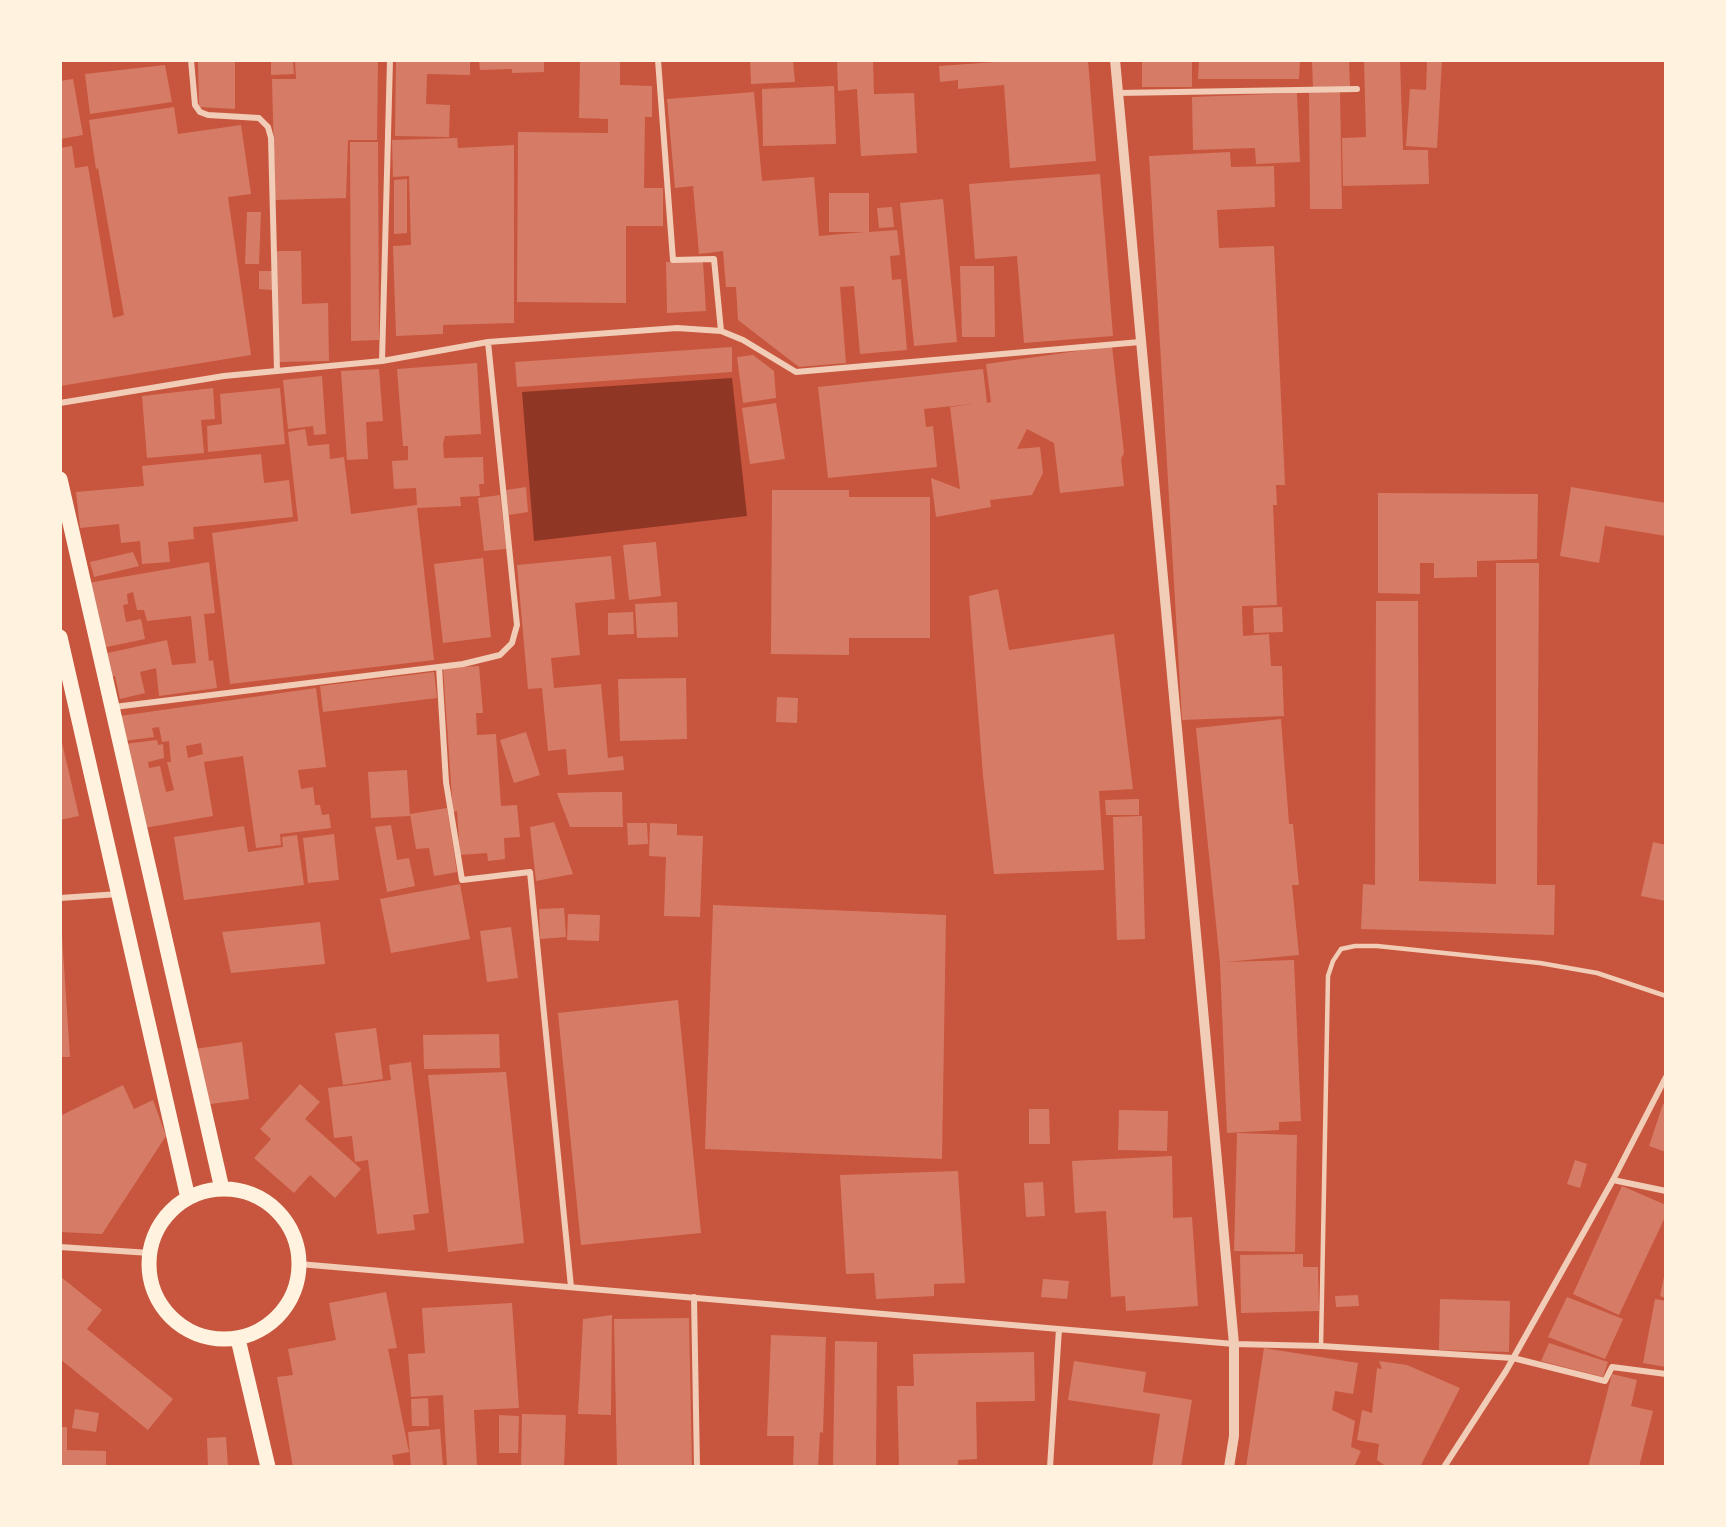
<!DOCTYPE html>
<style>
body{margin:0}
#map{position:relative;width:1726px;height:1527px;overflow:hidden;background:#c8553d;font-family:Quicksand,sans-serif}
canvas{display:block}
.frame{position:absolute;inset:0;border:62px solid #fff3e0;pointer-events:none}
</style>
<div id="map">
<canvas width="1726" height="1527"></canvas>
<div class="frame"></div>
</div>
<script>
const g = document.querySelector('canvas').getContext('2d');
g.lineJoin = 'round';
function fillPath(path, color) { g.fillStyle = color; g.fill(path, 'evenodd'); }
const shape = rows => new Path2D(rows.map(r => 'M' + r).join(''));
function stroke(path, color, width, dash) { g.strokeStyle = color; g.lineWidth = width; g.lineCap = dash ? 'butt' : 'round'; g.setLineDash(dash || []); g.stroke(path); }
const water = shape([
 [732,378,747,516,534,541,522,392]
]);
const building = shape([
 [198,60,235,60,235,109,199,107],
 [271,60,293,60,294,74,271,75],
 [295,60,378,60,377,140,348,140,346,198,275,200,272,79,296,79],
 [396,60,470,60,470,75,427,74,426,104,450,105,449,137,395,136],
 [479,60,544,60,544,72,512,73,512,69,480,70],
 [750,60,793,60,795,82,751,84],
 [837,60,873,60,874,94,914,93,917,153,861,156,857,89,838,91],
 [1024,60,1088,60,1096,161,1010,168,1004,85,958,89,958,80,940,82,939,66],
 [1142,60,1192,60,1192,87,1142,87],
 [1199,60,1300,60,1299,79,1198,79],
 [1312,60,1349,60,1350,87,1313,89],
 [1364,60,1400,60,1403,150,1428,150,1429,184,1343,186,1342,138,1366,137],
 [1416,60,1442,60,1437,148,1406,146,1410,89,1426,90,1427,62],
 [580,61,620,62,620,85,652,86,652,117,645,117,644,188,663,188,663,226,626,226,626,303,517,302,518,132,608,133,608,119,579,118],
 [165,65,172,102,90,114,85,74],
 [73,79,83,135,60,139,60,81],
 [834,86,836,144,763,146,762,89],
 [1340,90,1342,209,1310,209,1309,91],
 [754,92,762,181,814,177,819,236,865,232,829,232,829,193,869,193,869,232,897,230,900,255,890,256,892,280,901,279,907,350,860,354,854,286,840,287,846,363,799,367,738,320,736,287,726,287,723,251,699,254,693,186,675,188,667,99],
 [1297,93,1300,162,1256,164,1255,148,1193,150,1192,97],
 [174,107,178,134,241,125,251,194,228,197,251,355,60,386,60,148,72,146,75,168,88,166,113,318,124,315,98,168,96,169,89,120],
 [457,138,458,148,514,145,514,323,443,325,443,334,396,336,393,246,411,245,409,176,393,177,392,140],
 [350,142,378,142,379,340,351,341],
 [1230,152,1231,167,1274,166,1275,207,1217,210,1219,248,1274,246,1285,485,1276,485,1277,505,1273,505,1277,605,1242,606,1243,636,1269,634,1271,666,1282,666,1284,716,1182,720,1149,156],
 [1100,174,1113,336,1024,343,1017,256,975,259,969,184],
 [407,179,407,233,394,234,394,180],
 [943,199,957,342,914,346,900,203],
 [892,207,894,227,879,228,877,208],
 [247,212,261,212,259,264,245,264],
 [276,251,301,251,302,304,328,303,329,361,278,362],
 [666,262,703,262,706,311,667,313],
 [960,266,994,266,995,337,962,337],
 [259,271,273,271,272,290,259,289],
 [1112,346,1124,453,1121,459,1124,486,1060,493,1054,443,1027,429,1017,449,1040,447,1043,473,1032,495,990,500,991,507,936,517,931,478,960,489,950,407,972,404,924,409,926,427,933,426,937,467,828,478,818,387,983,369,987,403,991,402,986,364],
 [732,347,732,372,517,387,515,362],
 [753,355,774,371,776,398,743,403,737,357],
 [477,363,481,434,445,436,443,444,444,458,483,457,484,484,479,484,480,496,460,497,461,506,417,508,434,660,230,684,212,533,298,521,288,432,305,429,308,446,329,444,330,459,344,457,351,514,417,505,416,488,394,489,392,461,408,460,408,446,403,446,397,369],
 [379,369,383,421,366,422,368,459,347,460,341,371],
 [322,376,326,434,314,435,313,426,288,429,283,380],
 [213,388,215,419,201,420,204,453,147,458,142,396],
 [280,388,285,444,208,452,207,426,222,424,220,394],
 [776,403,785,459,750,464,742,408],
 [261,454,264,483,289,480,293,517,193,527,194,539,168,542,170,562,142,564,140,541,121,543,119,524,80,528,76,492,144,486,142,466],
 [526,487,528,512,509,515,506,490],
 [1571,487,1666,503,1666,536,1605,526,1599,563,1560,556],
 [772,490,849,490,849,497,930,497,930,638,849,638,849,655,771,654],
 [1378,493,1538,494,1537,559,1477,561,1477,577,1434,578,1434,563,1420,563,1420,594,1378,593],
 [500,495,506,549,484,551,478,498],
 [656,542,661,596,629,600,623,545],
 [133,552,139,566,94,577,90,562],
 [611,556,615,599,575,603,580,655,551,658,554,688,601,684,608,758,623,756,624,770,568,775,566,749,548,751,542,688,528,689,517,565],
 [483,558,491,637,443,643,434,564],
 [209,562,215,613,204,614,209,661,213,660,217,688,159,696,156,668,140,672,145,693,120,699,115,676,108,678,103,654,167,640,172,665,196,663,191,616,147,621,144,610,137,610,133,592,127,594,128,604,123,605,126,622,141,619,145,639,102,648,88,583],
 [1496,563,1539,563,1537,885,1555,885,1554,935,1361,929,1363,884,1375,885,1376,601,1418,601,1419,881,1496,884],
 [998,589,1009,650,1114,634,1133,789,1099,791,1104,870,994,874,983,776,969,596],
 [677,602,678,637,637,638,635,604],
 [1282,607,1283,632,1254,633,1253,608],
 [633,612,634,634,608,635,608,613],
 [479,666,483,713,476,713,477,735,496,734,501,806,517,805,520,837,504,838,505,859,488,861,487,853,460,855,457,811,453,812,443,668],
 [434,672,437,698,323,712,320,686],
 [686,678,687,739,620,741,618,679],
 [316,688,326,767,298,770,301,789,313,787,315,805,320,805,322,815,329,814,331,828,280,834,281,845,256,848,243,756,204,762,213,816,144,828,124,744,157,740,158,745,163,744,164,758,148,762,149,768,160,766,166,792,174,790,167,762,171,762,169,741,162,742,159,727,152,728,154,737,124,741,120,716],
 [201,743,203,754,188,758,186,746],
 [777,697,798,698,797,723,776,722],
 [1281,719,1289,824,1293,824,1299,885,1292,885,1299,955,1226,962,1294,960,1301,1121,1279,1122,1279,1130,1227,1133,1220,963,1196,728],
 [526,732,540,775,514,783,500,740],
 [60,734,79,816,60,820],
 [407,770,410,816,371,818,368,772],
 [602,792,622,792,623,827,570,827,557,793],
 [1139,799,1139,815,1106,815,1105,800],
 [447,808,457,872,434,876,429,848,416,849,410,814],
 [1142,816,1145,939,1117,940,1113,817],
 [554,822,573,874,536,881,530,827],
 [627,823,647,823,648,844,628,845],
 [650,823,677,824,677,835,703,836,700,917,664,916,666,857,649,856],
 [391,825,397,860,409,858,415,886,387,892,375,827],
 [244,826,248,852,283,847,282,837,297,835,304,885,184,900,174,837],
 [334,834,339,880,308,883,303,838],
 [1653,842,1666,845,1666,901,1641,896],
 [460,884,470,939,391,953,380,899],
 [713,905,946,915,942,1159,705,1149],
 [60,906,70,1057,60,1057],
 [564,908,566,937,540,939,539,909],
 [568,914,600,915,599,941,567,940],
 [320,922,325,964,231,973,222,932],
 [511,927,518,978,487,982,480,931],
 [678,1000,701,1233,581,1245,558,1013],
 [376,1028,383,1079,343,1085,335,1033],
 [499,1034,500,1068,424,1069,423,1035],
 [242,1042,249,1099,203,1105,195,1049],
 [411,1062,429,1213,413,1215,415,1230,377,1234,368,1160,355,1162,352,1136,334,1138,328,1088,391,1080,389,1065],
 [506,1072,524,1243,448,1252,428,1075],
 [300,1084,320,1102,305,1119,361,1169,335,1198,310,1175,294,1193,254,1158,271,1139,260,1129],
 [123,1085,134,1109,153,1100,166,1136,102,1234,60,1232,60,1116],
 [1663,1104,1666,1105,1666,1152,1649,1146],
 [1029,1109,1049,1109,1050,1144,1029,1144],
 [1119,1110,1168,1111,1167,1151,1118,1150],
 [1237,1133,1297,1135,1295,1252,1234,1251],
 [1172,1156,1173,1218,1192,1217,1198,1306,1126,1311,1125,1296,1111,1297,1106,1211,1075,1213,1072,1161],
 [1575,1160,1587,1164,1580,1188,1567,1184],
 [958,1171,965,1283,934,1284,934,1296,876,1299,874,1273,846,1274,840,1175],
 [1043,1182,1045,1216,1026,1217,1024,1183],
 [1622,1186,1666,1205,1666,1215,1619,1315,1573,1294],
 [1303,1254,1303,1267,1318,1267,1319,1311,1241,1313,1240,1255],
 [1665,1272,1666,1272,1666,1298,1660,1296],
 [61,1277,102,1310,87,1329,173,1399,148,1430,60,1359],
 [1043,1279,1069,1281,1067,1299,1041,1297],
 [386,1292,397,1348,388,1349,409,1452,392,1455,394,1467,293,1467,277,1377,293,1375,288,1349,336,1340,329,1303],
 [1358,1295,1359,1306,1336,1307,1335,1296],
 [1567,1297,1623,1319,1605,1359,1548,1337],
 [1440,1299,1510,1301,1509,1352,1439,1350],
 [1655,1299,1666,1301,1666,1367,1643,1363],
 [512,1303,519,1408,474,1410,477,1467,447,1467,443,1395,411,1397,408,1354,425,1353,422,1308],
 [612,1315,611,1415,578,1414,583,1319],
 [689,1318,692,1467,617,1467,614,1319],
 [771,1335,826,1337,823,1433,820,1432,818,1467,793,1467,794,1436,767,1436],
 [835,1341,877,1342,876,1467,833,1467],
 [1549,1343,1608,1362,1603,1377,1541,1361],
 [1264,1348,1358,1363,1353,1394,1335,1391,1332,1410,1355,1421,1351,1447,1361,1451,1354,1467,1246,1467],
 [1034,1352,1035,1401,976,1402,977,1459,958,1460,958,1467,899,1467,897,1386,914,1386,913,1354],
 [1074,1361,1146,1372,1143,1392,1192,1400,1181,1467,1152,1467,1160,1414,1068,1400],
 [1379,1361,1407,1365,1460,1388,1420,1467,1387,1467,1377,1460,1379,1444,1357,1440,1362,1410,1372,1413,1377,1368,1382,1369],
 [1612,1374,1637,1380,1631,1406,1653,1411,1639,1467,1588,1467],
 [428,1398,429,1426,412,1426,411,1399],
 [75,1409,99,1413,96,1432,72,1428],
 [522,1414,566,1415,564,1467,521,1467],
 [499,1415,519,1416,518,1453,499,1453],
 [60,1427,67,1427,67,1450,106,1451,106,1467,60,1467],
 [440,1429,443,1467,411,1467,408,1432],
 [226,1437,228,1467,208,1467,207,1438]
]);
const service = shape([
 [1321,1346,1328,976,1333,961,1341,949,1355,946,1377,946,1540,963,1597,973,1666,996]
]);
const minor = shape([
 [191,60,195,105,200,112,208,115,259,118,268,127,271,138,277,371],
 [658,60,673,260,714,259,721,331],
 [1118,93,1357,89],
 [382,361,390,60],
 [60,403,224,376,382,361,488,342,677,328,721,331,743,340,796,372,1140,342],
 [439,667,446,782,462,880,530,872,571,1287],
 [114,707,463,664,500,655,512,643,517,625,488,342],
 [60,898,119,894],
 [1613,1180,1666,1191],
 [60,1247,150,1253],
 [299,1264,1234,1344,1321,1346,1513,1358,1605,1381,1612,1367,1666,1374],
 [694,1297,697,1467],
 [1050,1467,1059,1329],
 [1444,1467,1506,1371,1613,1180,1666,1077]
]);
const tertiary = shape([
 [1115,60,1234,1344,1234,1436,1229,1467]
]);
const primary = shape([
 [60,479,222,1189],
 [60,637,188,1198],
 '149 1264a75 75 0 1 1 150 0a75 75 0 1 1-150 0Z',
 [238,1339,268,1467]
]);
fillPath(water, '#8f3625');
fillPath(building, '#d67c66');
stroke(service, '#f1ccb7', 4.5);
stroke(minor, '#f1ccb7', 6);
stroke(tertiary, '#f1ccb7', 10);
stroke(primary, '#fff3e0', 15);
</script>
